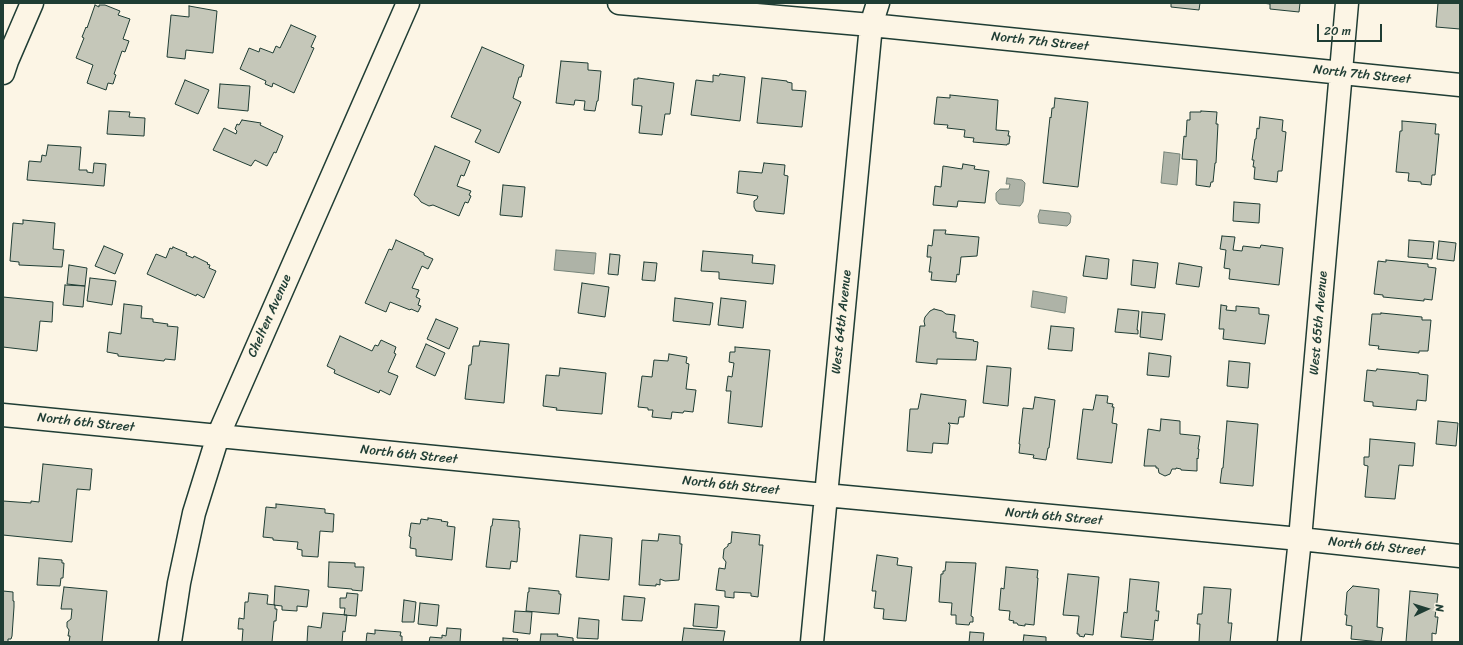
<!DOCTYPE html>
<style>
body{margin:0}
#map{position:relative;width:1463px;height:645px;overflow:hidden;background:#fcf5e5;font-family:Sriracha,sans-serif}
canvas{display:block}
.frame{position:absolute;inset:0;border:4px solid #1f3d34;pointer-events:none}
.north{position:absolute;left:1407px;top:589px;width:40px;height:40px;-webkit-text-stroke:3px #fcf5e5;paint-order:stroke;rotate:86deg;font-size:11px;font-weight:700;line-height:16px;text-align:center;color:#1f3d34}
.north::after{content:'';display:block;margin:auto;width:14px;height:18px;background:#1f3d34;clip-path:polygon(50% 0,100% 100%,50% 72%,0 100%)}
.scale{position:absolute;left:1317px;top:24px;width:65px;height:18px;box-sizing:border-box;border:2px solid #1f3d34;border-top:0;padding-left:5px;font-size:12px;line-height:14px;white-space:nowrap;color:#1f3d34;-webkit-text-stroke:3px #fcf5e5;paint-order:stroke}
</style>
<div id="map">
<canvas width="1463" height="645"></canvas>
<div class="frame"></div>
<div class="north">N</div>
<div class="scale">20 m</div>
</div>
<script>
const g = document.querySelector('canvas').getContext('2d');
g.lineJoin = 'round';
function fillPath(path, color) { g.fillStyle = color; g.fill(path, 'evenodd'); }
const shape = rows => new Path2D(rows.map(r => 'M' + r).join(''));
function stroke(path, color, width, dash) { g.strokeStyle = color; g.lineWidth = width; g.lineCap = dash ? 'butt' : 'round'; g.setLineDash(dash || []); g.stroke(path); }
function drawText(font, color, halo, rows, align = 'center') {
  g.font = font + ' Sriracha,sans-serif'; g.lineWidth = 4; g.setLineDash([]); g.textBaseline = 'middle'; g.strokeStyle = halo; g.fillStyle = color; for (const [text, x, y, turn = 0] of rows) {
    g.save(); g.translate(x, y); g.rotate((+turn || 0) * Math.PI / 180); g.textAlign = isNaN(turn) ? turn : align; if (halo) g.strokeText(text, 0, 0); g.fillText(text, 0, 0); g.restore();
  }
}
const water = shape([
 [1164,152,1180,154,1177,185,1161,183,1164,152],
 [1007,178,1022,180,1025,183,1023,202,1020,206,999,204,996,200,996,193,1000,189,1009,189,1010,184,1006,184,1007,178],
 [1040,210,1069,213,1071,216,1070,223,1067,226,1039,223,1038,216,1040,210],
 [556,250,596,253,594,274,554,270,556,250],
 [1033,291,1067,297,1065,313,1031,307,1033,291]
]);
const building = shape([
 [1171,3,1200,3,1199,10,1171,7,1171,3],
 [1262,3,1300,3,1299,12,1270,9,1270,4,1262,3],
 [1438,3,1460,3,1460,29,1436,27,1438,3],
 [95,5,99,7,99,5,105,5,120,11,118,15,130,19,123,39,129,41,125,52,122,51,114,74,116,75,113,84,108,83,106,90,87,83,93,65,76,58,84,38,82,37,86,27,87,28,95,5],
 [189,6,217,11,213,53,186,50,185,59,167,57,171,15,189,17,189,6],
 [291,25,316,36,311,47,314,48,294,93,273,83,272,87,265,84,266,81,240,69,249,48,259,52,260,48,273,53,276,46,280,48,291,25],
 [482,47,524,65,521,77,519,77,513,98,521,102,499,153,475,142,481,130,451,117,482,47],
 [561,61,588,63,588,70,601,71,598,101,597,101,595,111,584,110,585,101,575,100,574,105,556,103,561,61],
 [720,74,745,77,740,121,691,115,696,80,713,82,713,75,719,76,720,74],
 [638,78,674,83,670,114,665,114,662,135,639,133,642,106,632,105,634,79,638,79,638,78],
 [762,78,787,81,787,82,792,83,792,90,806,91,802,127,757,123,762,78],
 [185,80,209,90,198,114,175,104,185,80],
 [220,84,250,86,248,111,218,108,220,84],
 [950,95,998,100,996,130,1009,131,1008,136,1010,136,1009,144,1007,144,1007,145,973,142,974,138,964,137,965,130,947,128,948,125,934,124,937,97,950,98,950,95],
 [1055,98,1088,102,1078,187,1043,183,1050,117,1051,118,1052,108,1054,108,1055,98],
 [109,111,130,112,129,117,145,118,144,136,107,134,109,111],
 [1201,111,1217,112,1216,124,1218,124,1216,163,1215,163,1213,182,1211,182,1210,187,1196,185,1197,160,1182,159,1184,136,1186,137,1187,120,1190,120,1190,112,1201,112,1201,111],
 [1260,117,1283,120,1282,131,1286,132,1282,171,1278,171,1277,182,1254,179,1255,167,1253,167,1254,160,1252,160,1255,139,1256,139,1257,128,1259,129,1260,117],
 [242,120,261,123,260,125,283,136,276,153,274,152,267,166,255,160,251,166,213,150,224,128,236,134,237,131,235,129,237,124,239,125,242,120],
 [1402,121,1436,124,1435,134,1439,134,1435,175,1432,175,1431,185,1421,184,1421,182,1408,181,1409,173,1396,172,1400,131,1402,131,1402,121],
 [48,145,81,147,79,170,87,170,87,172,93,173,94,163,106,164,104,186,27,180,29,161,41,162,42,155,46,156,48,145],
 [435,146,470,161,464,176,461,175,457,186,471,191,469,195,471,196,468,203,465,202,459,216,433,205,429,206,421,202,418,198,414,195,435,146],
 [764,163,785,165,784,175,788,176,784,214,756,211,754,207,754,201,757,199,758,196,737,193,739,171,762,173,764,163],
 [963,164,975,166,974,169,989,171,985,203,958,201,957,207,933,205,935,186,941,187,943,166,962,169,963,164],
 [503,185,525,187,522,217,500,215,503,185],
 [1234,202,1260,204,1259,223,1233,221,1234,202],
 [23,220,55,223,53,249,64,250,62,267,19,265,19,262,10,261,13,223,23,224,23,220],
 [934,230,946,230,945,234,979,237,977,256,961,257,959,275,957,274,956,282,931,280,932,272,929,272,931,257,927,257,928,245,932,246,934,230],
 [1222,236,1235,237,1233,250,1242,251,1243,246,1260,248,1261,245,1283,248,1279,285,1229,279,1230,269,1224,268,1226,250,1220,249,1222,236],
 [396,240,424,253,424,255,433,259,428,269,422,266,412,288,419,290,416,297,420,299,418,305,421,306,418,312,411,309,410,310,390,302,386,312,365,303,389,249,392,250,396,240],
 [1409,240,1434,242,1432,259,1408,257,1409,240],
 [1439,241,1456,243,1454,261,1437,259,1439,241],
 [104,246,123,254,115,274,95,266,104,246],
 [173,247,187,253,186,255,193,258,194,256,208,263,207,264,210,265,209,268,216,271,204,298,197,294,196,296,147,274,156,254,166,258,170,248,172,249,173,247],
 [703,251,753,255,752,263,775,265,773,284,719,279,719,272,701,271,703,251],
 [610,254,620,255,618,275,608,274,610,254],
 [1086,256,1109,259,1107,279,1083,276,1086,256],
 [1133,260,1158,263,1155,288,1131,285,1133,260],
 [1386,260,1428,264,1428,267,1436,268,1432,300,1424,299,1424,301,1383,297,1383,295,1374,294,1378,261,1386,262,1386,260],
 [644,262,657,263,655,281,642,280,644,262],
 [1179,263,1202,267,1199,287,1176,284,1179,263],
 [69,265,87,268,85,286,67,284,69,265],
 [90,278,116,281,112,305,87,301,90,278],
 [582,283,609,287,605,317,578,313,582,283],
 [65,285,85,286,83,307,63,305,65,285],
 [3,297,53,302,52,322,40,321,37,351,3,347,3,297],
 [675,298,713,303,710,325,673,321,675,298],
 [721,298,746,301,743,328,718,325,721,298],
 [124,304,142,306,141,318,153,319,153,322,168,324,167,326,178,327,175,360,165,359,164,361,118,356,118,354,107,352,109,332,121,334,124,304],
 [1221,305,1227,306,1226,310,1236,311,1236,306,1259,308,1259,314,1269,315,1265,344,1223,339,1224,329,1219,329,1221,305],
 [934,309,942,311,946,314,955,315,953,332,956,332,956,338,974,340,973,341,978,342,976,360,937,359,937,364,916,362,920,326,925,326,924,321,925,317,930,311,934,309],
 [1118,309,1139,311,1137,330,1138,330,1138,334,1115,332,1118,309],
 [1142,312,1165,314,1162,340,1140,337,1142,312],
 [1381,313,1422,317,1422,320,1431,320,1428,351,1419,351,1419,353,1378,349,1379,346,1369,345,1372,314,1381,314,1381,313],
 [436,319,458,328,449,349,427,339,436,319],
 [1051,326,1074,328,1072,351,1048,349,1051,326],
 [340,336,372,351,375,345,378,346,381,340,396,347,394,353,396,354,388,372,398,376,390,395,380,390,379,393,334,373,335,370,327,366,340,336],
 [480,341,509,344,504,403,465,399,469,365,471,365,473,346,479,346,480,341],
 [426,344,445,353,435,376,416,367,426,344],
 [735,347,770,350,762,427,728,423,731,391,726,391,728,376,732,377,734,363,729,362,730,352,735,352,735,347],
 [1149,353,1171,356,1169,377,1147,375,1149,353],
 [669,354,687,357,686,363,689,364,686,389,696,390,693,412,684,411,683,413,672,412,671,419,652,417,653,410,648,410,648,408,638,407,642,376,652,377,654,360,668,361,669,354],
 [1229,361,1250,363,1248,388,1227,386,1229,361],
 [987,366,1011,368,1008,406,983,403,987,366],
 [560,368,606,373,602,414,556,410,557,408,543,406,546,375,559,376,560,368],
 [1377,369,1419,373,1419,374,1428,375,1426,401,1417,400,1416,410,1373,406,1373,402,1364,401,1367,370,1376,371,1377,369],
 [921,394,966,400,964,417,959,417,958,424,948,423,950,425,948,444,933,443,932,453,907,451,910,409,918,409,921,394],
 [1096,395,1108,396,1107,403,1113,404,1112,407,1114,407,1112,423,1117,424,1112,463,1077,459,1083,409,1093,410,1096,395],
 [1035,397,1055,400,1049,448,1048,448,1046,460,1033,458,1034,455,1019,453,1020,444,1019,444,1023,408,1033,409,1035,397],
 [1161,419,1180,421,1180,434,1200,436,1198,449,1199,449,1198,459,1197,458,1197,471,1181,470,1181,469,1176,468,1176,469,1172,469,1170,474,1165,476,1159,473,1158,468,1156,468,1156,466,1144,466,1148,429,1160,431,1161,419],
 [1227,421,1258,424,1253,486,1220,483,1222,468,1223,468,1227,421],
 [1438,421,1458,423,1456,446,1436,444,1438,421],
 [1370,439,1415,443,1413,466,1399,465,1395,499,1365,497,1368,466,1364,465,1364,457,1369,457,1370,439],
 [43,464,92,469,90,490,77,489,72,542,3,535,3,501,31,503,31,501,39,502,43,464],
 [276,504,325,509,325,513,334,514,333,532,320,531,318,557,302,556,302,550,297,549,298,542,273,540,273,538,263,537,266,507,276,508,276,504],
 [428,518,442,520,441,521,448,522,447,526,455,527,452,560,416,556,416,549,410,548,411,537,409,536,411,523,420,524,421,519,428,520,428,518],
 [493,519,519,521,519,528,520,528,517,562,511,561,510,569,486,567,491,526,492,526,493,519],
 [732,532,760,535,759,545,763,545,758,597,751,596,751,593,734,592,734,598,725,597,725,591,716,590,719,568,725,569,726,562,723,558,724,549,728,546,728,544,731,543,732,532],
 [659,534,680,536,680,544,682,544,679,580,665,581,660,579,660,585,656,584,656,586,639,585,642,540,658,541,659,534],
 [580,535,612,538,609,580,576,577,580,535],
 [877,555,898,558,897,565,912,567,906,621,883,619,884,609,874,608,876,591,872,591,877,555],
 [39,558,62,560,62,563,64,563,63,578,61,578,60,586,37,585,39,558],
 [329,562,355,563,355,567,364,567,362,591,352,590,352,589,328,587,329,562],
 [946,562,976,563,971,616,973,617,973,622,970,622,969,625,956,624,956,615,951,615,952,603,939,602,941,574,943,574,943,571,945,571,946,562],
 [1006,567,1038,570,1037,578,1038,578,1034,625,1025,624,1025,626,1018,625,1017,623,1013,623,1014,621,1009,620,1010,611,999,610,1001,588,1004,589,1006,567],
 [1068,574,1099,577,1093,635,1085,634,1084,637,1079,636,1079,634,1077,634,1079,616,1063,615,1068,574],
 [1130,579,1159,582,1156,611,1159,611,1158,621,1155,620,1153,640,1121,637,1124,612,1127,613,1130,579],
 [275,586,309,590,307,607,297,606,297,611,282,610,282,606,274,605,275,586],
 [1353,586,1379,589,1377,627,1383,628,1381,642,1351,639,1352,626,1346,625,1347,615,1345,615,1347,592,1353,586],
 [64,587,107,591,102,642,69,642,70,636,68,636,69,630,67,627,67,622,71,619,72,609,61,609,64,587],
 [1204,587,1231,589,1228,623,1232,623,1230,642,1199,642,1200,624,1197,624,1198,614,1202,614,1204,587],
 [529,588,559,591,559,594,561,594,559,614,526,611,528,592,529,592,529,588],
 [3,591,13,592,13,601,14,601,14,607,12,636,11,639,8,639,8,642,3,642,3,591],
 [1410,591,1438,594,1435,617,1438,617,1436,634,1432,633,1432,642,1406,642,1410,591],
 [249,593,268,595,267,604,275,605,275,609,277,609,276,621,274,621,272,642,242,642,243,629,238,629,239,618,244,619,245,602,248,602,249,593],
 [347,593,358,594,356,616,344,615,345,608,340,608,340,598,346,598,347,593],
 [624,596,645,598,642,621,622,620,624,596],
 [404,600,416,602,414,622,402,622,404,600],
 [420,603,439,605,437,626,418,624,420,603],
 [695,604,719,606,717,628,693,626,695,604],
 [515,611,532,612,530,634,513,632,515,611],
 [323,613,347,615,345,632,343,631,342,642,307,642,308,626,321,628,323,613],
 [579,618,599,620,598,639,577,638,579,618],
 [447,628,461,629,460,642,429,642,430,637,442,638,442,635,446,636,447,628],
 [684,628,725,631,723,642,682,642,684,628],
 [375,630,401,632,400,636,402,636,402,642,366,642,367,633,375,634,375,630],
 [970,632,984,633,983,642,969,642,970,632],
 [541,634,558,634,557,636,573,638,573,641,576,642,540,642,541,634],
 [1024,635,1046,637,1046,642,1023,642,1024,635],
 [503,638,518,639,517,642,503,642,503,638]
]);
const minor = shape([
 [619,3,871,25,1460,85],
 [3,73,7,61,32,3],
 [3,415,825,495,1300,539,1460,556],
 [170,642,179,583,194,513,218,436,408,3],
 [812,642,871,25,878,3],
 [1289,642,1300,539,1347,3]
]);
const streetNames = [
 ["North 7th Street",1040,42,6],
 ["North 7th Street",1362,75,6],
 ["Chelten Avenue",270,316,-66],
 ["West 64th Avenue",842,322,-84],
 ["West 65th Avenue",1319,323,-85],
 ["North 6th Street",86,423,6],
 ["North 6th Street",409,455,6],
 ["North 6th Street",731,486,6],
 ["North 6th Street",1054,517,5],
 ["North 6th Street",1377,547,6]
];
fillPath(water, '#aeb3a7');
stroke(water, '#758479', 1);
fillPath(building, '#c5c7b9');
stroke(building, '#1f3d34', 1);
stroke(minor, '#1f3d34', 25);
stroke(minor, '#fcf5e5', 22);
drawText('13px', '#1f3d34', '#fcf5e5', streetNames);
</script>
